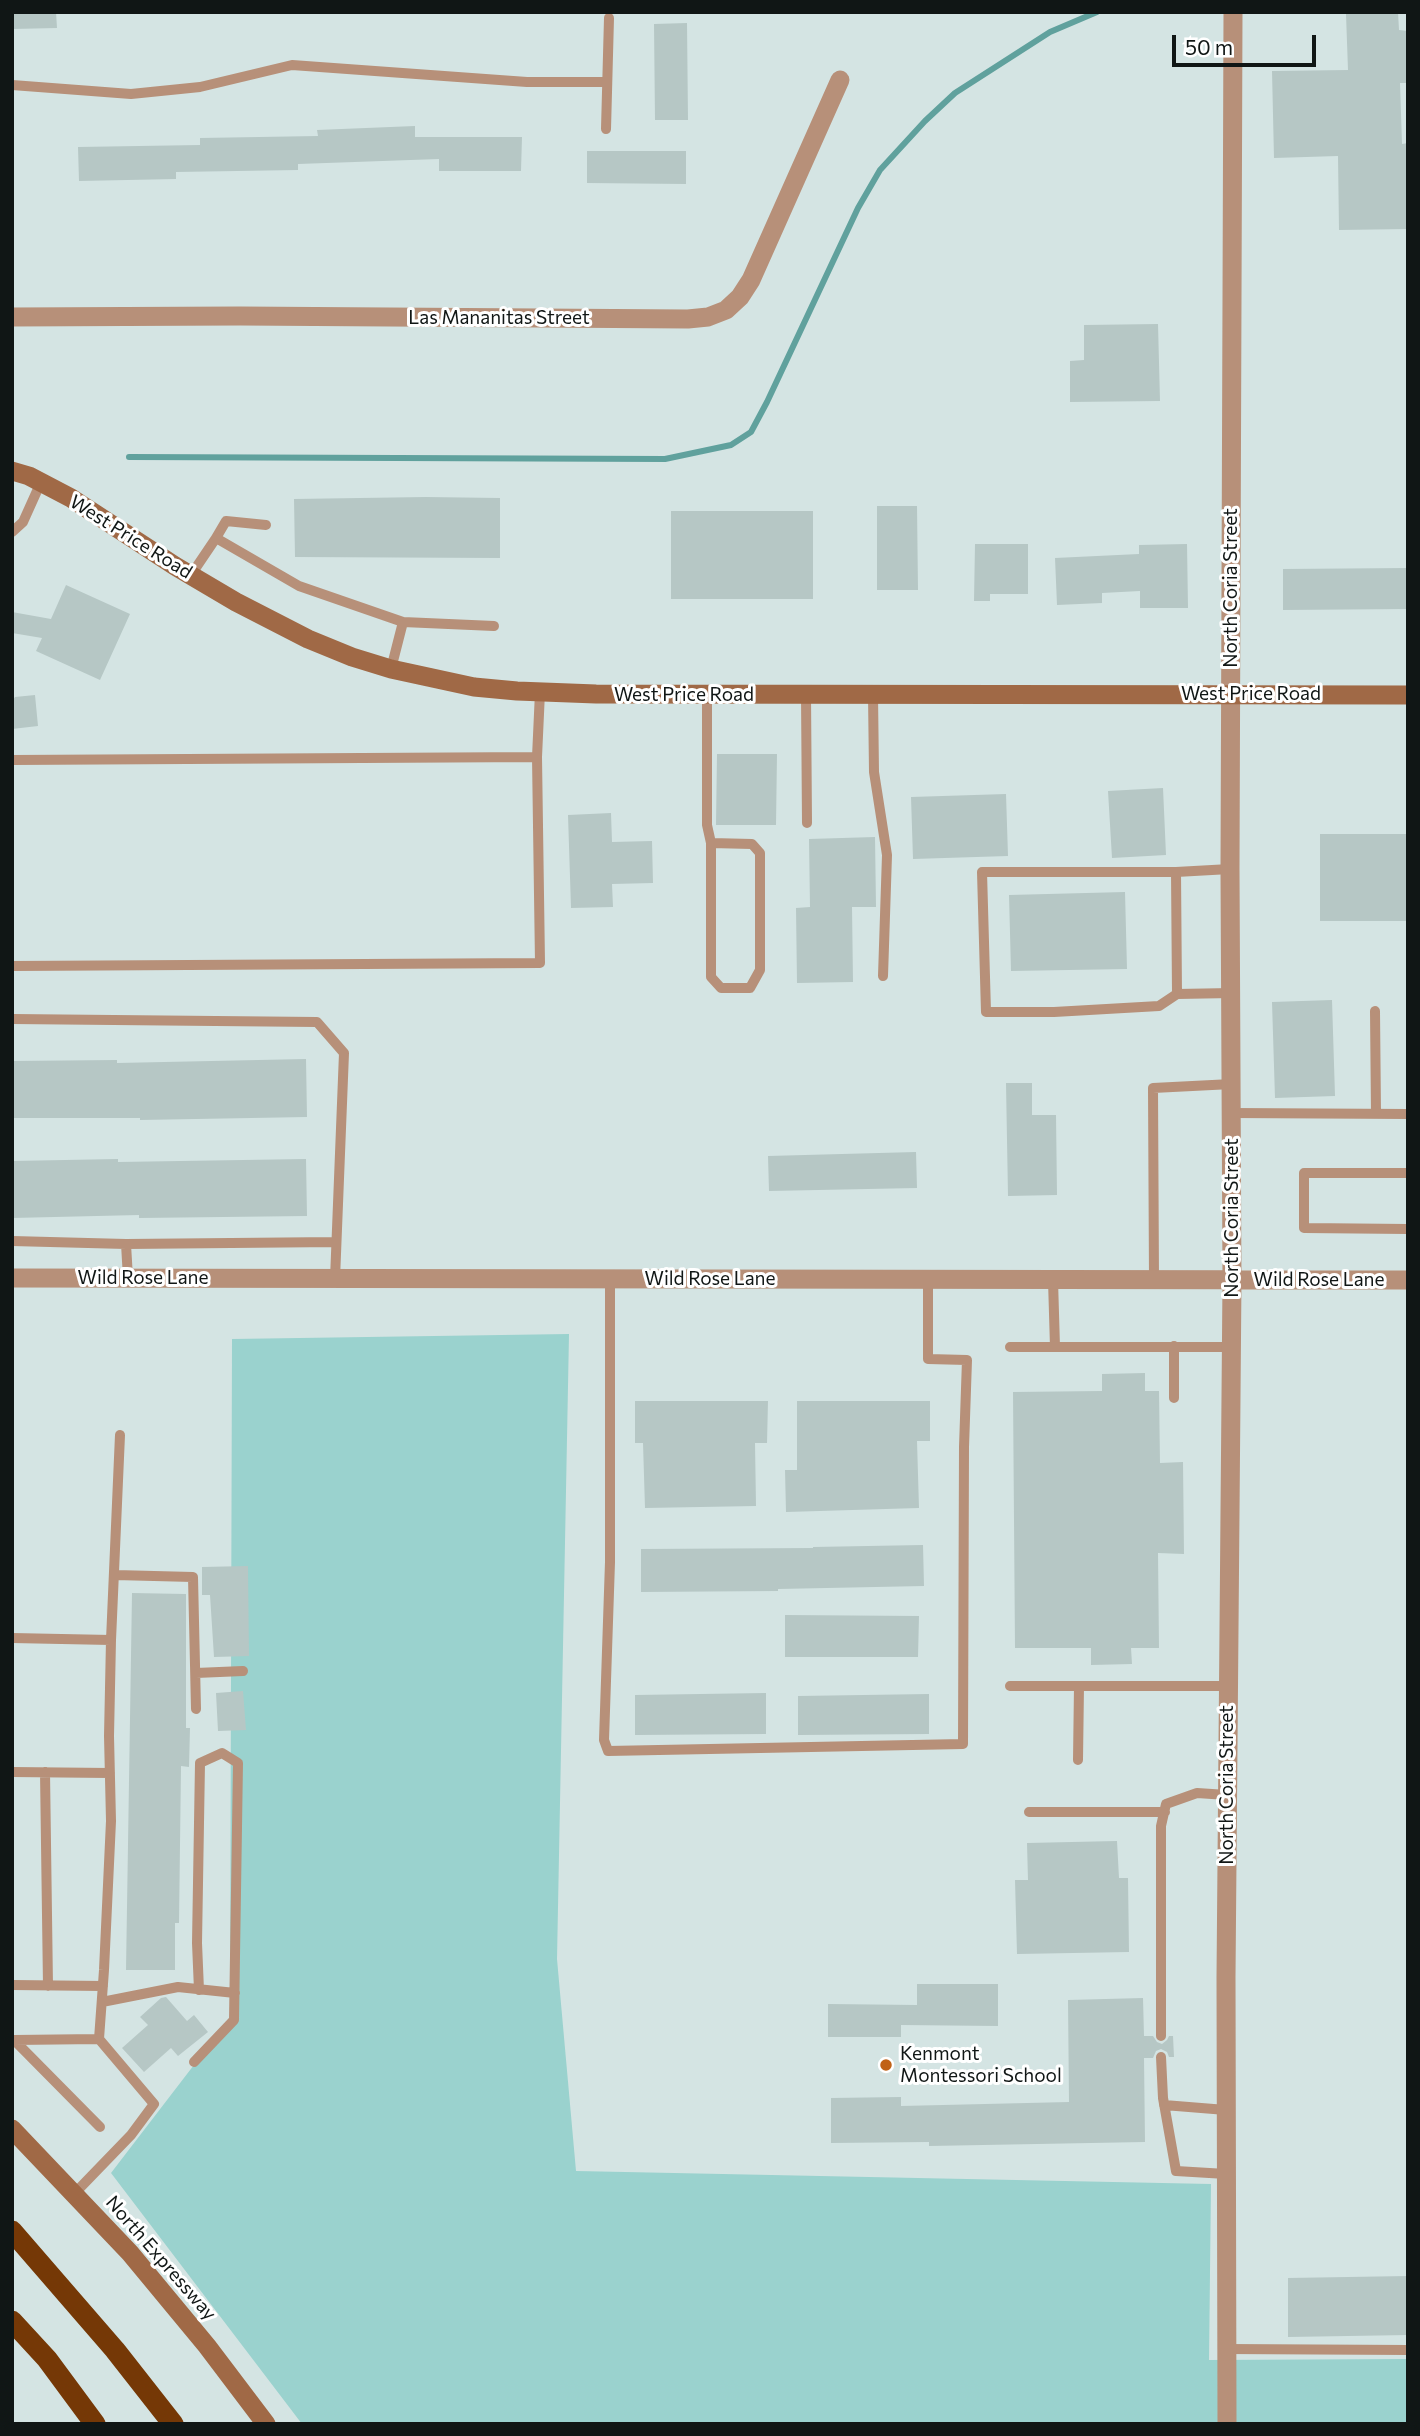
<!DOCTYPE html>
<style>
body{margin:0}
#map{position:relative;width:1420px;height:2436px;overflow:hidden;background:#d4e4e3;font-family:Commissioner,sans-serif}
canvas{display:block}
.frame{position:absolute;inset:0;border:14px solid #101615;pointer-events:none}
.scale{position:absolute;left:1172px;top:35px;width:144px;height:32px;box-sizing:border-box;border:4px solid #101615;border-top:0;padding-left:9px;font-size:21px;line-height:24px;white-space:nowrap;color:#101615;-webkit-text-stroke:5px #fff;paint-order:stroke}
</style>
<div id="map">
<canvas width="1420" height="2436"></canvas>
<div class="frame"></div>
<div class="scale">50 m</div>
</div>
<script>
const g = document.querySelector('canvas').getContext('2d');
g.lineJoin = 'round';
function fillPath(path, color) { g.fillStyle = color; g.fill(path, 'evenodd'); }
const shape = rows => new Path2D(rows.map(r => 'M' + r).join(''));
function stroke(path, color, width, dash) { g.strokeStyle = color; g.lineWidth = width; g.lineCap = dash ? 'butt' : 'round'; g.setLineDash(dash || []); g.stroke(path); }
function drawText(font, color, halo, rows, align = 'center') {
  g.font = font + ' Commissioner,sans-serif'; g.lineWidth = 6; g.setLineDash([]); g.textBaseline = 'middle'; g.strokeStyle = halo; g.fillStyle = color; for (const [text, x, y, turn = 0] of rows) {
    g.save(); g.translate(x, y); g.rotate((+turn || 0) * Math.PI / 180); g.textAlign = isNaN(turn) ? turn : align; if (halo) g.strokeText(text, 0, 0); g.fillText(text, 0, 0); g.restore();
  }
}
const green = shape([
 [569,1334,557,1959,576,2171,1211,2184,1209,2360,1408,2359,1408,2424,302,2424,111,2173,230,2018,232,1339]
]);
const stream = shape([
 [129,457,665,459,731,445,751,432,767,402,858,208,880,170,925,121,955,93,1050,32,1097,12]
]);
const building = shape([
 [12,12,56,12,57,28,12,29],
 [1398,12,1399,30,1408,31,1408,83,1400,83,1402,144,1408,143,1408,229,1339,230,1338,156,1274,158,1272,71,1348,70,1346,14],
 [687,23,688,120,655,120,654,24],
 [415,126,415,137,522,137,521,171,439,171,439,159,298,164,298,170,176,172,176,179,79,181,78,147,200,145,200,138,318,136,317,130],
 [587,151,686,151,686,184,587,183],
 [1158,324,1160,401,1070,402,1070,361,1084,360,1084,325],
 [426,497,500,498,500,558,295,557,294,499],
 [877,506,917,506,918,590,877,590],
 [671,511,813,511,813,599,671,599],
 [975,544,1028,544,1028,594,990,594,990,601,974,601],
 [1187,544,1188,608,1140,608,1140,591,1102,593,1102,603,1057,605,1055,558,1139,554,1139,545],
 [1408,568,1408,609,1283,610,1283,569],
 [66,585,130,614,100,680,36,651,42,638,12,633,12,612,51,619],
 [35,695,38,726,12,729,12,702,15,697],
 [717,754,777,754,776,825,716,825],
 [1163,788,1166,855,1112,858,1108,791],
 [1006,794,1008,856,913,859,911,797],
 [611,813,612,842,652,841,653,883,612,884,613,907,571,908,568,815],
 [1320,834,1408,834,1408,921,1320,921],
 [875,837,876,907,852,907,853,982,797,983,796,908,810,907,809,839],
 [1125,892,1127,969,1011,971,1009,895],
 [1332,1000,1335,1096,1275,1098,1272,1002],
 [306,1059,307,1117,140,1120,140,1118,12,1118,12,1061,117,1060,117,1063],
 [1006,1083,1032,1083,1032,1115,1056,1115,1057,1195,1008,1196],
 [916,1152,917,1188,769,1191,768,1156],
 [118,1159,118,1162,306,1159,307,1216,139,1218,139,1215,12,1218,12,1161],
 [1145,1373,1145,1391,1159,1391,1160,1463,1183,1462,1184,1554,1158,1553,1159,1648,1131,1648,1132,1664,1091,1665,1091,1648,1015,1648,1013,1392,1102,1391,1102,1374],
 [635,1401,768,1401,767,1443,755,1443,756,1506,645,1508,643,1443,635,1443],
 [797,1401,930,1401,930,1441,917,1441,919,1508,786,1512,785,1470,797,1470],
 [923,1545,924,1586,778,1589,778,1591,641,1592,641,1549,813,1548,813,1547],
 [248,1566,249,1656,214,1657,210,1595,202,1595,202,1567],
 [132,1593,186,1594,186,1728,190,1728,189,1767,181,1766,179,1923,175,1923,175,1970,126,1970],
 [785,1615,919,1616,918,1657,785,1657],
 [243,1691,246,1730,218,1731,216,1693],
 [766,1693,766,1734,635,1735,635,1695],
 [929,1694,929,1734,798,1735,798,1696],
 [1117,1841,1119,1878,1128,1878,1129,1952,1017,1954,1015,1880,1028,1880,1027,1843],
 [917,1984,998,1984,998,2026,901,2025,901,2037,828,2037,828,2004,917,2005],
 [166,1997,187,2021,194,2015,208,2032,178,2056,171,2048,144,2072,122,2048,148,2025,140,2017,161,1998],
 [1143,1998,1144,2036,1153,2036,1157,2042,1162,2044,1167,2040,1169,2036,1173,2036,1174,2057,1169,2057,1167,2052,1161,2049,1156,2051,1153,2058,1144,2058,1145,2142,929,2146,929,2142,831,2143,831,2098,901,2097,901,2106,1069,2102,1068,2000],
 [1408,2276,1408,2335,1288,2337,1288,2278]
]);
const service = shape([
 [12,85,131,94,200,87,292,65,527,82,607,82],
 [606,129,609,18],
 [266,525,226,521,216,538,299,586,403,622,391,669],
 [12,532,23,522,41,482],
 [191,575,216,538],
 [403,622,494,626],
 [707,695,707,825,711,843,752,844,760,853,760,970,750,988,721,988,711,977,711,843],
 [806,695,807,823],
 [873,695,874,772,887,855,883,976],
 [12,760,537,757,540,692],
 [1230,869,1176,872,982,872,986,1012,1054,1012,1159,1006,1177,994,1232,993],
 [1176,872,1177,994],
 [12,966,540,963,537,757],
 [1375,1011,1376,1114],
 [12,1019,317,1022,344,1053,335,1279],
 [1232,1113,1408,1114],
 [1408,1173,1304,1173,1304,1228,1408,1229],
 [12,1241,126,1244,336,1242],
 [126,1244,128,1278],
 [610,1279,610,1562,604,1740,608,1751,963,1744,964,1447,967,1360,928,1359,928,1279],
 [1053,1280,1055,1347,1232,1347],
 [1154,1280,1153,1088,1232,1084],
 [1174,1346,1174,1398],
 [1010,1347,1055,1347],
 [115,1575,193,1577,196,1709],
 [12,1638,111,1640,109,1736,111,1821,104,1970,99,2039],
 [111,1640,120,1435],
 [196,1673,243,1671],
 [1010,1686,1228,1686],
 [1078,1760,1079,1686],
 [12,1772,110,1773],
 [45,1772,48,1986],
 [1029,1812,1165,1812],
 [12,1985,103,1986],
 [102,2002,178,1987,235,1993],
 [1161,2036,1161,1826,1166,1804,1197,1793,1227,1795],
 [1161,2057,1163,2098,1176,2171,1226,2174],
 [194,2062,234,2020,238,1763,222,1753,200,1763,197,1943,199,1990],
 [1164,2105,1226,2110],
 [74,2194,131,2135,154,2104,99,2039,14,2040,100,2127],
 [1226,2349,1408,2350]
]);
const minor = shape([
 [12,317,240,316,688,319,708,317,726,310,740,297,751,280,840,80]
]);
const tertiary = shape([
 [12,1278,1408,1280],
 [1227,2424,1226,1976,1232,1280,1230,869,1233,12]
]);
const secondary = shape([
 [12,471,29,476,71,498,175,566,236,602,308,639,352,657,391,669,474,687,517,691,596,694,1408,695],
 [12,2129,130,2253,207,2346,266,2424]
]);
const motorway = shape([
 [12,2231,115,2350,173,2424],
 [12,2321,47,2359,95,2424]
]);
const markers = [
 [886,2065,7,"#c06217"]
];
const streetNames = [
 ["Las Mananitas Street",499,318],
 ["West Price Road",131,537,32],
 ["North Coria Street",1231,588,-90],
 ["West Price Road",1251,694],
 ["West Price Road",684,695],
 ["North Coria Street",1232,1218,-90],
 ["Wild Rose Lane",143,1278],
 ["Wild Rose Lane",710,1279],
 ["Wild Rose Lane",1319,1280],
 ["North Coria Street",1227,1785,-90],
 ["North Expressway",161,2258,49]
];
const poiNames = [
 ["Kenmont",900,2054],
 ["Montessori School",900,2076]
];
fillPath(green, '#9ad2ce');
stroke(stream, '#60a19d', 6);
fillPath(building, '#b6c7c5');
stroke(service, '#b79079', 10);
stroke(minor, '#b79079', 19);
stroke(tertiary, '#b79079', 19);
stroke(secondary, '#a06946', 19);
stroke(motorway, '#753806', 21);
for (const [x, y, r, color] of markers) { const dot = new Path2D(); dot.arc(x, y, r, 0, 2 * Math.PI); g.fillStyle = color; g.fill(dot); stroke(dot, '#fff', 2.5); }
drawText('19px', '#101615', '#fff', streetNames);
drawText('19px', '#101615', '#fff', poiNames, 'left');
</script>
